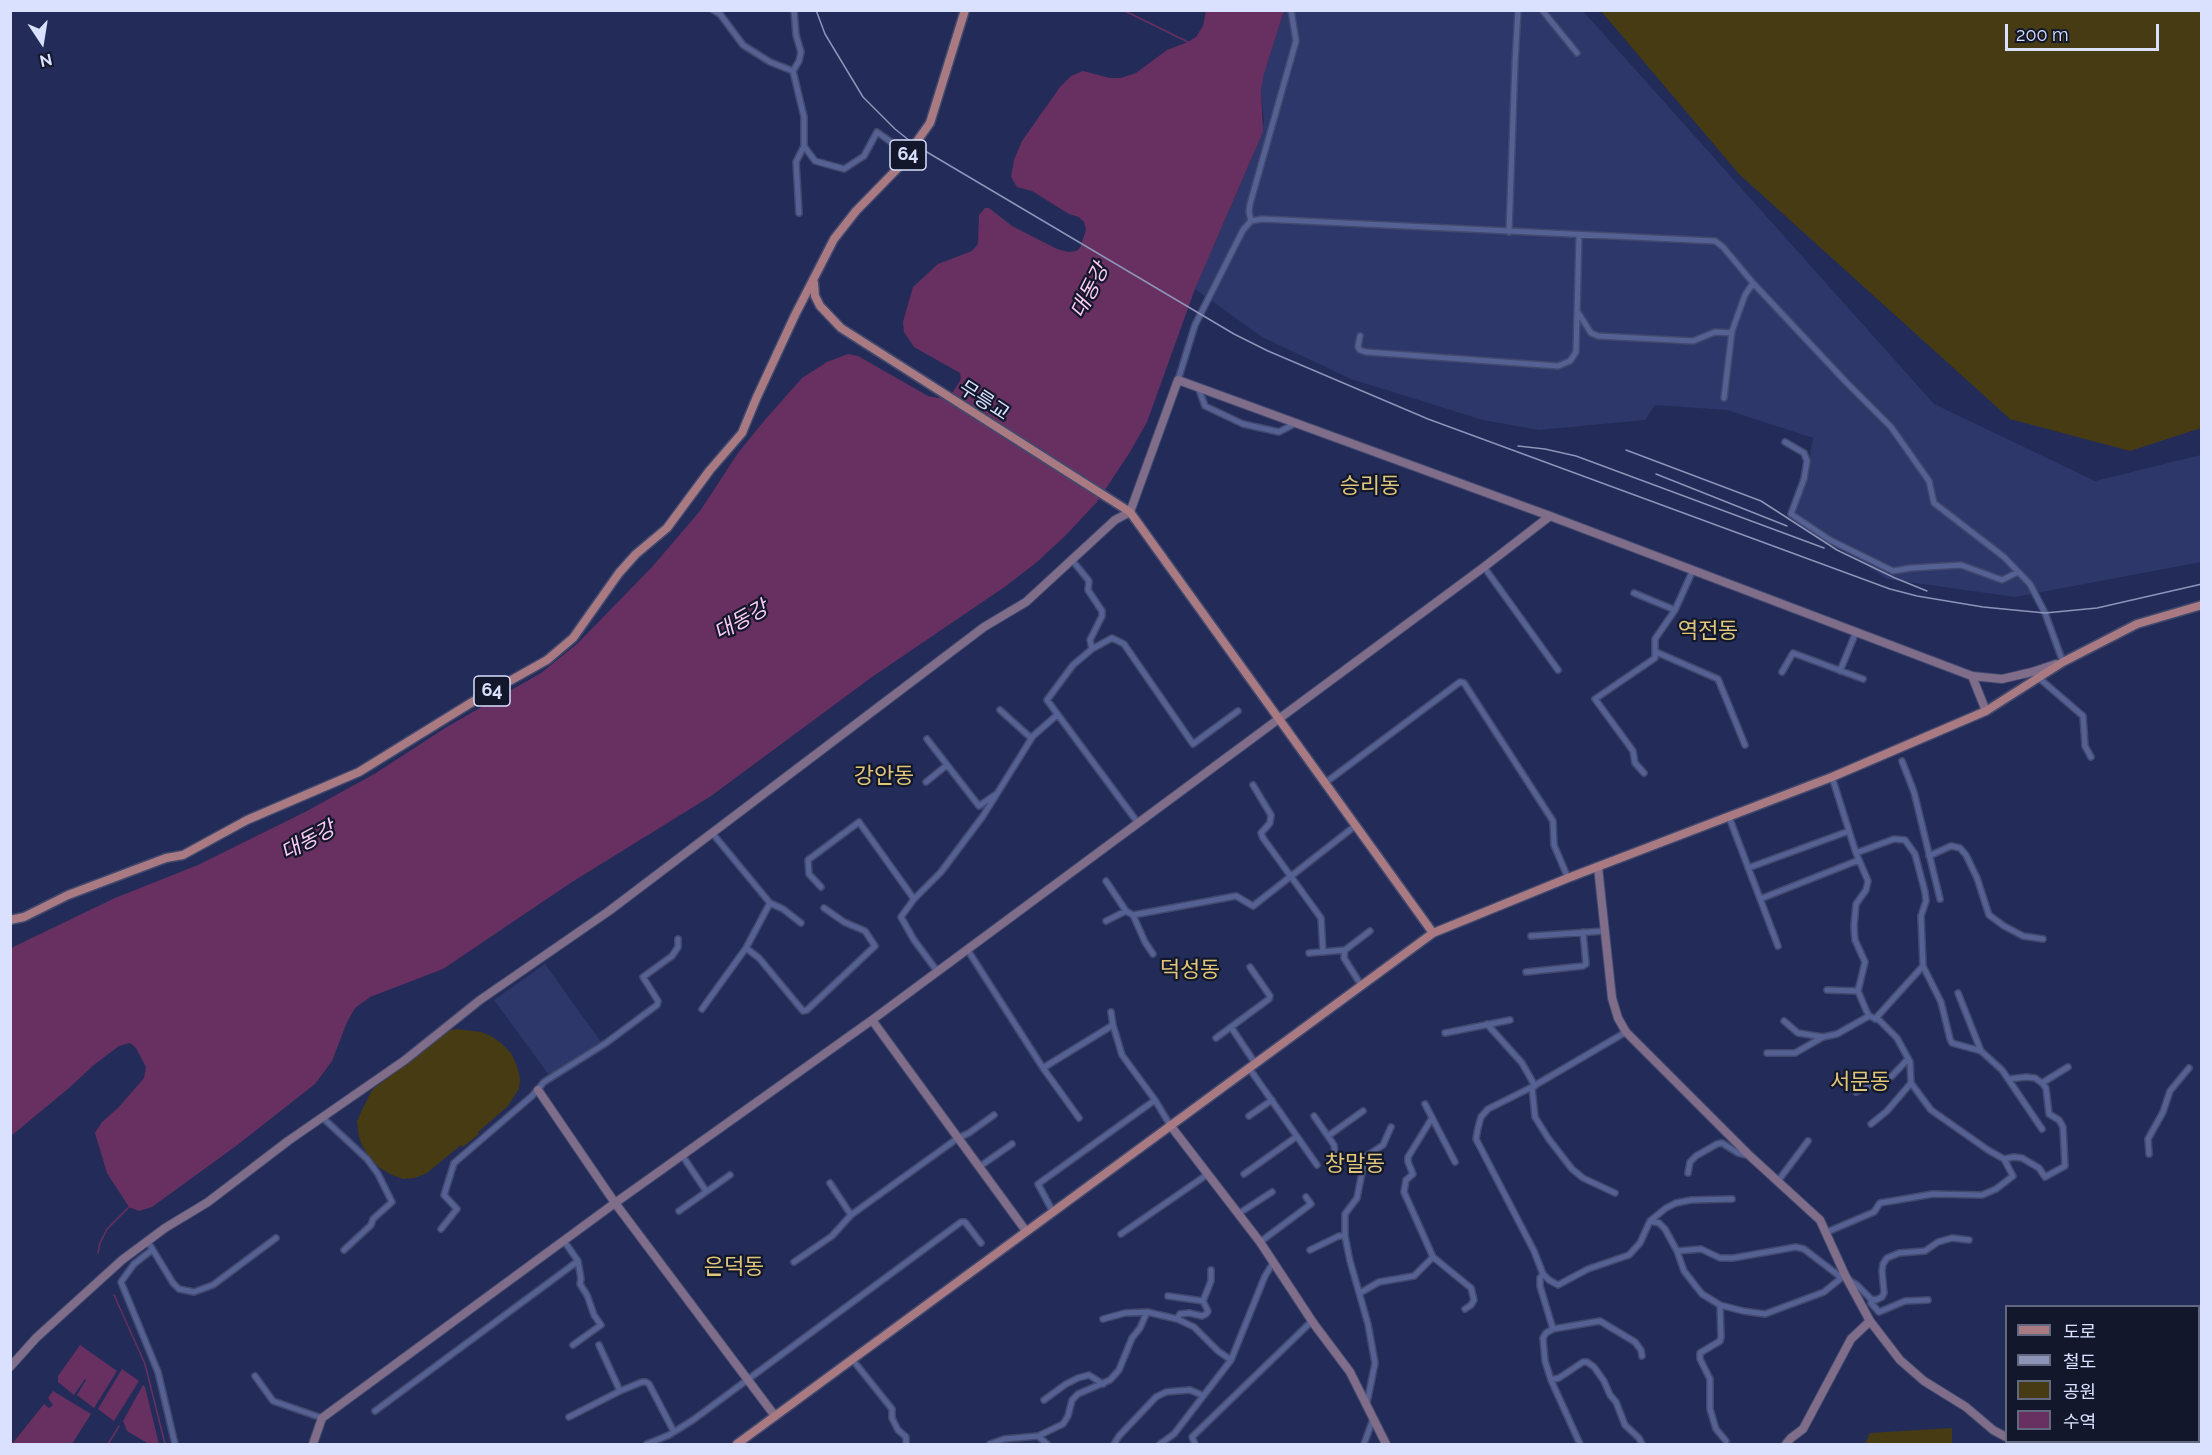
<!DOCTYPE html>
<meta charset="utf-8">
<style>
body{margin:0}
#map{position:relative;width:2212px;height:1455px;overflow:hidden;background:#232c58;font-family:Raleway,"Noto Sans KR",sans-serif}
canvas{display:block}
.frame{position:absolute;inset:0;border:12px solid #d9e1fe;pointer-events:none}
.legend{position:absolute;left:2005px;top:1305px;width:195px;height:138px;box-sizing:border-box;background:#12172b;border:2px solid #62687f;margin:0;padding:8px 10px;list-style:none;font-size:18px;color:#d9e1fe}
.legend li{display:flex;align-items:center;gap:12px;height:30px}
.legend b{width:30px;border:2px solid #62687f}
.north{position:absolute;left:12px;top:12px;width:60px;height:60px;-webkit-text-stroke:4px #12172b;paint-order:stroke;rotate:168deg;font-size:16px;font-weight:700;line-height:24px;text-align:center;color:#d9e1fe}
.north::after{content:'';display:block;margin:auto;width:21px;height:27px;background:#d9e1fe;clip-path:polygon(50% 0,100% 100%,50% 72%,0 100%)}
.scale{position:absolute;left:2005px;top:24px;width:154px;height:27px;box-sizing:border-box;border:3px solid #d9e1fe;border-top:0;padding-left:8px;font-size:18px;line-height:21px;white-space:nowrap;color:#d9e1fe;-webkit-text-stroke:4px #12172b;paint-order:stroke}
</style>
<div id="map">
<canvas width="2212" height="1455"></canvas>
<div class="frame"></div>
<ul class="legend">
<li><b style="height:8px;background:#aa7a82"></b>도로</li>
<li><b style="height:8px;background:#8c94b8"></b>철도</li>
<li><b style="height:16px;background:#473b13"></b>공원</li>
<li><b style="height:16px;background:#673060"></b>수역</li>
</ul>
<div class="north">N</div>
<div class="scale">200 m</div>
</div>
<script>
const g = document.querySelector('canvas').getContext('2d');
g.lineJoin = 'round';
function fillPath(path, color) { g.fillStyle = color; g.fill(path, 'evenodd'); }
const shape = rows => new Path2D(rows.map(r => 'M' + r).join(''));
function stroke(path, color, width, dash) { g.strokeStyle = color; g.lineWidth = width; g.lineCap = dash ? 'butt' : 'round'; g.setLineDash(dash || []); g.stroke(path); }
function drawText(font, color, halo, rows, align = 'center') {
  g.font = font + ' Raleway,"Noto Sans KR",sans-serif'; g.lineWidth = 4.5; g.setLineDash([]); g.textBaseline = 'middle'; g.strokeStyle = halo; g.fillStyle = color; for (const [text, x, y, turn = 0] of rows) {
    g.save(); g.translate(x, y); g.rotate((+turn || 0) * Math.PI / 180); g.textAlign = isNaN(turn) ? turn : align; if (halo) g.strokeText(text, 0, 0); g.fillText(text, 0, 0); g.restore();
  }
}
const built = shape([
 [1284,11,1583,11,1934,404,2095,481,2201,455,2201,562,2015,597,1887,579,1792,517,1805,483,1813,438,1727,410,1655,405,1645,420,1539,430,1483,420,1351,379,1262,337,1195,289,1254,153,1264,122,1261,91,1263,77],
 [545,964,601,1042,549,1075,494,1000]
]);
const green = shape([
 [1601,11,2201,11,2201,428,2130,451,2010,419,1739,174],
 [457,1029,481,1032,491,1036,501,1043,511,1053,517,1066,520,1079,519,1089,507,1107,478,1132,479,1134,463,1147,461,1145,427,1173,415,1178,403,1179,392,1175,380,1168,369,1157,362,1145,359,1137,357,1121,361,1112,372,1090,447,1031],
 [1952,1428,1952,1444,1865,1444,1870,1433]
]);
const water = shape([
 [1206,11,1284,11,1263,77,1261,91,1263,132,1195,289,1147,422,1130,452,1097,502,1065,536,1037,562,1006,586,872,677,711,796,572,882,443,969,370,997,355,1008,347,1022,332,1061,315,1084,236,1146,152,1207,139,1211,129,1207,107,1173,95,1133,102,1122,118,1108,144,1078,146,1067,136,1048,130,1043,119,1046,95,1064,69,1088,11,1136,11,948,115,898,198,865,307,811,376,773,445,728,541,673,578,643,652,567,700,511,738,453,764,421,802,378,827,362,848,354,858,356,928,396,938,398,953,392,961,379,960,373,914,347,904,332,903,322,913,287,938,264,972,251,978,244,979,215,985,208,989,208,1012,226,1057,249,1068,252,1076,251,1080,248,1086,230,1084,222,1079,217,1069,214,1032,191,1017,187,1011,177,1014,160,1022,141,1060,87,1071,76,1083,71,1110,78,1121,78,1136,73,1167,50,1188,42,1196,37,1203,26],
 [80,1345,117,1371,94,1408,77,1395,86,1380,85,1379,74,1395,58,1382,58,1376],
 [122,1369,139,1381,114,1421,98,1409],
 [143,1385,145,1387,159,1444,149,1444,127,1431,123,1421],
 [53,1391,91,1414,72,1444,12,1444,44,1404,49,1408,53,1405,48,1398]
]);
const stream = shape([
 [1123,10,1190,43],
 [98,1253,100,1243,107,1229,129,1207],
 [114,1295,145,1364,165,1444],
 [108,1444,119,1426]
]);
const street = shape([
 [713,10,720,14,743,45,770,62,793,71],
 [794,10,796,35,801,52,799,61,793,71,804,117,804,146,796,162,799,213],
 [1542,10,1577,53],
 [804,146,815,161,844,169,864,156,877,132,908,154],
 [1251,221,1249,212,1250,204,1296,41,1291,10],
 [1509,232,1515,63,1518,10],
 [1579,314,1591,333,1598,336,1693,341,1715,332,1732,333],
 [1360,336,1358,347,1360,350,1366,352,1558,366,1570,361,1576,352,1579,235],
 [1178,380,1195,325,1243,230,1251,221,1262,219,1715,241,1723,247,1753,283,1846,382,1891,427,1929,481,1934,503,2004,557,2030,584,2045,613,2063,662],
 [1198,387,1205,406,1243,424,1279,432,1296,423],
 [1724,398,1732,331,1745,295,1753,283],
 [1785,442,1804,453,1807,461,1804,479,1791,514,1830,540,1893,571,1911,568,1961,565,2002,580,2018,572],
 [1072,560,1089,581,1088,590,1102,611,1102,616,1090,640,1092,649,1073,665,1047,700,1138,823],
 [1484,567,1558,670],
 [1634,593,1675,610],
 [1092,649,1112,638,1124,644,1193,744,1238,711],
 [1656,652,1718,679,1745,745],
 [1840,671,1856,632],
 [1782,672,1793,653,1863,679],
 [2039,678,2083,716,2085,746,2091,757],
 [1000,710,1031,738],
 [927,739,979,806,995,795],
 [1902,761,1914,792,1940,899],
 [1644,773,1635,763,1633,751,1628,744,1595,699,1655,658,1655,639,1675,610,1693,570],
 [1832,777,1856,853,1894,839,1905,840,1915,854,1925,892,1926,901,1921,916,1923,966,1941,1002,1950,1039,1952,1043,1981,1051,2002,1070,2042,1129],
 [926,782,947,765],
 [1325,783,1460,682,1464,683,1553,821,1554,845,1568,878],
 [1253,785,1271,815,1270,823,1261,833,1263,838,1321,918,1323,952],
 [1729,817,1778,946],
 [1856,853,1868,881,1866,890,1856,904,1854,926,1855,940,1865,962,1858,991,1866,1010,1869,1016,1879,1020,1897,1038,1910,1062,1911,1083,1931,1110,1988,1150,2004,1159,2014,1157,2022,1158,2039,1168,2045,1177,2065,1166,2063,1127,2059,1120,2049,1114,2046,1088,2042,1083,2035,1078,2026,1077,2009,1079],
 [1929,856,1951,846,1960,848,1966,855,1977,878,1989,915,2004,926,2023,936,2043,939],
 [1748,868,1849,831],
 [1106,881,1126,911,1133,915,1236,896,1253,906,1355,826],
 [821,887,809,874,808,860,859,822,914,899],
 [1760,899,1859,860],
 [770,903,783,909,801,923],
 [1133,915,1145,942,1153,954],
 [1106,921,1126,911],
 [1531,936,1605,931],
 [746,948,759,958,803,1011,807,1010,875,946,865,931,844,922,824,908],
 [967,949,1043,1068],
 [1309,953,1345,950],
 [937,971,914,940,901,917,914,899,941,872,983,816,1033,736,1057,715],
 [1526,972,1583,966,1586,964,1583,932],
 [1361,985,1344,958,1345,950,1370,931],
 [1827,990,1858,991],
 [1958,993,1981,1051],
 [702,1009,746,948,770,903,713,834],
 [1111,1012,1113,1025,1122,1055,1155,1100,1170,1125],
 [1875,1019,1923,966],
 [1784,1021,1798,1033,1823,1037],
 [1487,1024,1522,1063,1535,1086],
 [1231,1027,1255,1063],
 [1445,1033,1510,1020],
 [1216,1038,1269,999,1270,996,1250,967],
 [1767,1053,1795,1053,1823,1037,1837,1034,1869,1016],
 [1249,1068,1317,1165],
 [2042,1083,2068,1067],
 [1532,1087,1535,1117,1548,1138,1572,1169,1583,1178,1615,1193],
 [1856,1092,1892,1076,1908,1059],
 [1425,1104,1455,1162],
 [1249,1116,1272,1100],
 [1314,1116,1334,1145,1335,1156],
 [323,1118,367,1159,378,1174,392,1202,373,1219,371,1225,344,1250],
 [1079,1118,1043,1068,1113,1025],
 [1432,1118,1408,1157,1408,1162,1413,1174,1406,1180,1404,1192,1433,1257,1471,1288,1474,1300,1471,1305,1465,1309],
 [1871,1124,1887,1111,1911,1083],
 [1328,1136,1363,1111],
 [2149,1154,2148,1139,2163,1112,2170,1091,2189,1068],
 [682,1155,706,1191],
 [979,1167,1012,1144],
 [1688,1173,1690,1162,1696,1156,1717,1144,1722,1143,1738,1153,1749,1156],
 [1244,1174,1296,1137],
 [1778,1181,1808,1141],
 [830,1183,851,1215],
 [679,1211,730,1175],
 [1053,1212,1038,1184,1155,1100],
 [1238,1214,1272,1192],
 [1650,1221,1659,1223,1665,1229,1677,1251,1701,1249,1720,1258,1733,1258,1796,1247,1804,1249,1838,1275,1845,1275],
 [441,1229,457,1209,444,1195,454,1163,532,1096,544,1082,606,1043,657,1005,658,1001,643,977,672,956,678,947,678,939],
 [1827,1232,1874,1212,1880,1203,1933,1194,1982,1195,1996,1189,2013,1176,2004,1159],
 [1121,1234,1208,1174],
 [564,1241,578,1261,581,1279,580,1284,587,1295,594,1315,601,1325,573,1345],
 [148,1242,173,1283,179,1289,194,1292,213,1285,276,1238],
 [1260,1242,1311,1204,1306,1197],
 [152,1250,134,1264,121,1282,158,1372,175,1444],
 [1310,1250,1339,1236,1345,1236],
 [1677,1251,1684,1271,1702,1294,1720,1305,1743,1311,1765,1314,1781,1308,1824,1292,1845,1275],
 [794,1262,832,1236,851,1215,958,1138,969,1133,994,1115],
 [1543,1274,1549,1280,1558,1285,1588,1269,1629,1255,1640,1243,1650,1221,1666,1208,1676,1203,1691,1200,1732,1199],
 [1849,1280,1857,1285,1871,1299,1876,1300,1882,1297,1884,1293,1882,1271,1883,1264,1887,1258,1899,1253,1925,1251,1938,1242,1952,1238,1969,1240],
 [1360,1293,1379,1282,1414,1276,1433,1257],
 [1168,1296,1203,1301],
 [1871,1299,1871,1303,1879,1312,1905,1301,1928,1300],
 [1720,1305,1721,1337,1720,1341,1700,1353,1700,1359,1710,1379,1710,1409,1716,1429,1726,1441],
 [1103,1319,1125,1313,1147,1312,1177,1319,1194,1327,1218,1351,1231,1360],
 [1177,1319,1180,1314,1189,1313,1202,1316,1206,1314,1208,1311,1203,1301,1211,1281,1211,1270],
 [1553,1329,1540,1286,1540,1278,1543,1274,1534,1251,1476,1139,1478,1128,1481,1117,1488,1109,1532,1087,1626,1032],
 [599,1345,620,1391],
 [852,1359,892,1409,892,1418,898,1430,906,1437,906,1444],
 [255,1376,273,1401,322,1418],
 [1551,1380,1559,1378,1583,1362,1587,1362,1594,1367,1604,1381,1610,1395,1616,1402,1625,1425,1639,1438,1642,1444],
 [1044,1400,1066,1384,1078,1378,1089,1375,1103,1384],
 [1367,1403,1375,1363,1368,1324,1350,1261,1345,1236,1345,1214,1357,1198,1365,1157,1383,1145,1391,1127],
 [375,1411,578,1261],
 [569,1417,620,1391,642,1382,646,1382,649,1384,674,1432],
 [1038,1436,1063,1424,1068,1416,1072,1400,1078,1394,1110,1380,1119,1370,1132,1338,1140,1328,1147,1312],
 [2143,1442,2144,1444],
 [647,1444,669,1435,693,1420,961,1222,965,1222,981,1243],
 [990,1444,1004,1439,1038,1436,1047,1444],
 [1114,1444,1119,1436,1156,1397,1166,1392,1177,1391,1190,1390,1202,1395],
 [1160,1444,1174,1434,1231,1360,1265,1276,1273,1263],
 [1195,1444,1192,1437,1312,1321],
 [1364,1444,1373,1419],
 [1580,1444,1551,1380,1545,1361,1543,1338,1546,1333,1553,1329,1600,1321,1635,1342,1641,1350,1642,1356]
]);
const secondary = shape([
 [1972,676,1986,711],
 [1598,867,1612,998,1618,1018,1626,1032,1750,1156,1820,1220,1845,1275,1870,1321,1900,1360,1924,1381,1966,1407,1993,1430,2006,1437],
 [872,1020,1026,1231],
 [538,1090,615,1203,775,1416],
 [1170,1125,1260,1242,1314,1324,1350,1372,1386,1444],
 [10,1367,36,1338,122,1260,165,1228,208,1202,288,1141,405,1060,480,1000,609,911,984,627,1026,602,1115,520,1130,512,1178,380,1550,516,1972,676,2002,679,2032,672,2056,664],
 [2198,1429,2202,1429],
 [2016,1442,2022,1444],
 [313,1444,322,1418,615,1203,872,1020,1484,567,1550,516],
 [1786,1444,1791,1438,1803,1429,1851,1339,1870,1321],
 [2105,1444,2106,1442]
]);
const primary = shape([
 [814,283,815,296,820,306,841,328,1130,512,1433,933],
 [10,920,24,917,68,895,166,858,183,855,247,820,359,772,474,701,547,660,573,638,619,573,636,554,667,528,710,470,742,433,756,399,795,315,834,239,856,211,898,168,930,123,965,10],
 [737,1444,1433,933,1568,878,1832,777,1986,711,2063,662,2137,624,2202,605]
]);
const rail = shape([
 [816,10,825,34,863,97,895,129,915,145,1234,334,1268,351,1428,419,1890,589,1917,596,1983,607,2045,613,2097,608,2202,584],
 [1518,446,1545,449,1576,456,1824,548],
 [1626,450,1761,501,1837,550,1895,578,1927,591],
 [1656,474,1787,526]
]);
const shields = [
 [908,155,36],
 [492,691,36]
];
const shieldNames = [
 ["64",908,155],
 ["64",492,691]
];
const streetNames = [
 ["무릉교",984,401,33]
];
const waterNames = [
 ["대동강",1090,291,-63],
 ["대동강",741,621,-29],
 ["대동강",308,841,-28]
];
const quarterNames = [
 ["승리동",1370,486],
 ["역전동",1708,631],
 ["강안동",884,776],
 ["덕성동",1190,970],
 ["서문동",1860,1082],
 ["창말동",1355,1164],
 ["은덕동",734,1267]
];
fillPath(built, '#2d3769');
fillPath(green, '#473b13');
fillPath(water, '#673060');
stroke(stream, '#673060', 1.5);
stroke(street, '#42496e', 8);
stroke(secondary, '#42496e', 10);
stroke(primary, '#42496e', 11);
stroke(street, '#556192', 5);
stroke(secondary, '#7f6d8a', 8);
stroke(primary, '#aa7a82', 8);
stroke(rail, '#8c94b8', 1.5);
for (const [x, y, w] of shields) { const box = new Path2D(); box.roundRect(x - w / 2, y - 15, w, 30, 4.5); g.fillStyle = '#12172b'; g.fill(box); stroke(box, '#d9e1fe', 1.5); }
drawText('bold 18px', '#d9e1fe', null, shieldNames);
drawText('20px', '#d9e1fe', '#12172b', streetNames);
drawText('italic 21px', '#fdcaf4', '#12172b', waterNames);
drawText('22px', '#dfc67a', '#12172b', quarterNames);
</script>
